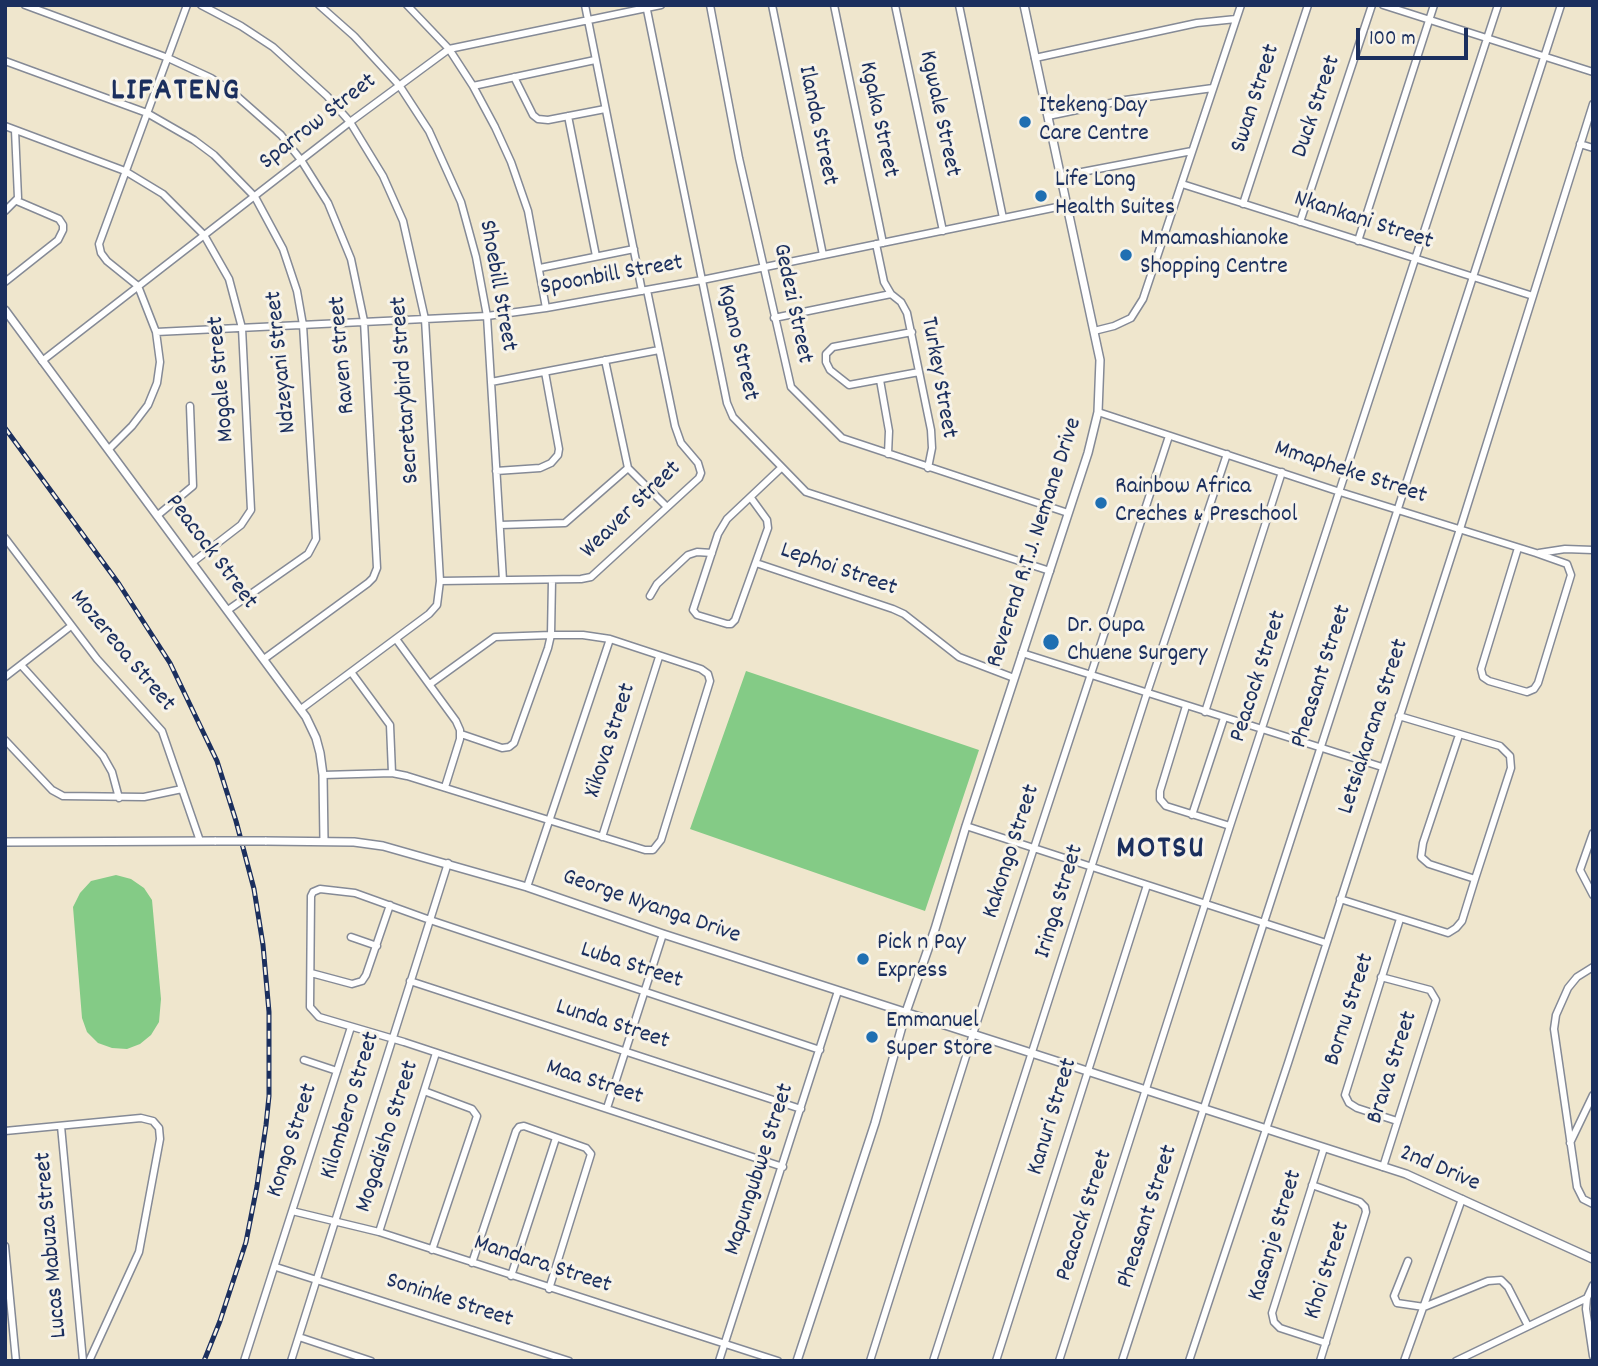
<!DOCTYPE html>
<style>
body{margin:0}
#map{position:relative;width:1598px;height:1366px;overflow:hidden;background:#efe6cd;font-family:Dekko,sans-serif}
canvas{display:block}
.frame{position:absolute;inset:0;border:7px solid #1b2f5e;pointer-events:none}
.scale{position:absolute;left:1356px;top:28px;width:112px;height:32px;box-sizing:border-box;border:4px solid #1b2f5e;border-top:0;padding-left:9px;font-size:21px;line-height:24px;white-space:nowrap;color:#1b2f5e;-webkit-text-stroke:5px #f7f3e8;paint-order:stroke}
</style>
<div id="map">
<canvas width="1598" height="1366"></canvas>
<div class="frame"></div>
<div class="scale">100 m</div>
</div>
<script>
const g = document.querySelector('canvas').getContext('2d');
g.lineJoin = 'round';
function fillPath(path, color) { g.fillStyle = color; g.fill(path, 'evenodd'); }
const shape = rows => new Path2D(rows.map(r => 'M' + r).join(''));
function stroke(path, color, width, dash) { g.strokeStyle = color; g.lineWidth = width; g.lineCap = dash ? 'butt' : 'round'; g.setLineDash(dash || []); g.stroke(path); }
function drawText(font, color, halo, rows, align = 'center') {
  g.font = font + ' Dekko,sans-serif'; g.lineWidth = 6; g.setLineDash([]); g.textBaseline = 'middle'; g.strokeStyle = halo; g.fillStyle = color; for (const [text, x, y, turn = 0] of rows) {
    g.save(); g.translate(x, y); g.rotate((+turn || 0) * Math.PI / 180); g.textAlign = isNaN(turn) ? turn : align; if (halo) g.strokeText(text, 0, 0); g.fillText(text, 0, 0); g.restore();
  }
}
const green = shape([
 [746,671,979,750,925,911,690,829],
 [116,875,131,879,144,888,152,900,161,999,159,1022,151,1035,140,1044,127,1049,112,1048,98,1043,87,1032,82,1018,73,907,80,893,91,881]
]);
const minor = shape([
 [25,5,168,58,211,78,231,91,281,135,301,160,328,203,351,259,364,321,377,568,373,578,368,583,264,659],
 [201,5,241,26,273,47,327,96,350,122,383,176,403,221,425,319,440,581,437,605,429,614,301,709],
 [319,5,354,36,399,85,429,131,461,202,476,257,487,316,503,580],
 [407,5,449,49,473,86,495,127,511,162,528,211,546,308],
 [585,5,642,291],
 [646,5,727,403,733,417,806,492,1050,571],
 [710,5,739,158,791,387,842,438,1068,513],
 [772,5,823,255],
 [834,5,883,243],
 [895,5,943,231],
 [959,5,1003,218],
 [1383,5,1593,72],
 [1035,58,1197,23,1236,19],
 [5,61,147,113,194,140,214,155,255,197,283,249,297,291,303,325,316,539,308,554,228,610],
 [514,77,533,115,538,119,548,120,605,109],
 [473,86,595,60],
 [568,116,596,256],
 [1048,116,1125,100,1213,88],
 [5,126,125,171,163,194,204,235,229,279,242,328,251,510,241,525,193,562],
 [1580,144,1593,148],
 [1061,176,1192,151],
 [1182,184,1533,296],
 [1243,204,1308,5],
 [5,211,18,198,15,130],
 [1300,222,1372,5],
 [1358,241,1434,5],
 [876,244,884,282,891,294],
 [540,268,634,249],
 [5,282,58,240,63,230,63,225,59,219,17,201],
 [774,318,891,294,901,302,907,313,931,430,932,448,928,468],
 [1094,331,1114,326,1131,318,1143,299,1241,5],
 [156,332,487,316,546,308,702,280,1067,205],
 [912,332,833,347,826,354,826,362,830,370,849,385,919,372],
 [605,360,628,468,667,507],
 [42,361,350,122,449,49,661,5],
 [880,380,889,431,888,454],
 [491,382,659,350],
 [1098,412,1340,492,1536,553,1567,564,1571,575,1538,683,1534,689,1527,692,1489,681,1483,677,1481,669,1518,548],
 [109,449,132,426,148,405,157,383,160,362,156,332,138,286,107,261,101,253,99,244,187,5],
 [496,471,540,468,551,463,558,455,559,449,545,372],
 [751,498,767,520,768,528,735,620,731,624,727,624,697,615,693,610,718,534,727,519,781,468],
 [158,515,193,486,190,406],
 [500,525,565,523,628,468],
 [5,538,97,659,162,731,200,841],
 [1539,553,1565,549,1593,550],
 [756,563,893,609,904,614,959,657,1014,678],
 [440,581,581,579,591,577,699,478,701,473,698,463,681,443,675,426,647,290],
 [650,596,657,584,688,555,697,552,712,553],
 [396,639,456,721,460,730,460,739,445,787],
 [1022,653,1382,767],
 [21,665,103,756,112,772,119,798],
 [351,672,390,725,392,773],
 [5,677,71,626],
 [1186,706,1160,791,1160,799,1166,806,1230,826],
 [1205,712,1282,472],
 [461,734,502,748,509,747,514,743,548,648,551,635,552,580],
 [1459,735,1423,843,1421,857,1429,864,1475,879],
 [5,740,52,790,63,796,144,797,182,789],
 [323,775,392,773,407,776,645,850,653,850,661,840,710,681,708,674,701,669,610,639,583,635,551,635,495,637,430,684],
 [1192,815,1224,718],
 [966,826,1326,943],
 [1593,833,1580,870,1593,895],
 [602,837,659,657],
 [527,887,610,639],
 [1340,899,1448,933,1456,928,1462,921,1475,879,1511,768,1510,756,1500,746,1399,716],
 [351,937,377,946],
 [1593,967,1577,977,1568,988,1556,1015,1554,1029,1577,1187,1583,1199,1593,1204],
 [311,973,352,984,362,981,366,975,390,905],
 [1381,977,1430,990,1436,1000,1383,1167],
 [410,981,801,1109],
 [304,1060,337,1071],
 [424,1091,472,1109,477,1116,432,1250],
 [607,1108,663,934],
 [1397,1121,1357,1108,1349,1103,1345,1095,1400,919],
 [61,1126,83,1361],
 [5,1131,141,1118,153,1121,159,1128,160,1139,139,1252,89,1361],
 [1570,1143,1593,1095],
 [1324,1148,1272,1313,1274,1322,1280,1328,1326,1343],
 [783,1167,404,1042,319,1017,310,1007,311,896,313,892,320,889,355,893,430,920,820,1050],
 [1312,1185,1360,1202,1365,1207,1366,1212,1320,1361],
 [292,1211,379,1232,778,1361],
 [379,1232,436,1053],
 [5,1246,16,1361],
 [1408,1261,1394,1296,1397,1303,1424,1307,1488,1281,1501,1280,1508,1287,1528,1326],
 [472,1263,516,1131,519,1127,524,1126,586,1148,591,1154,549,1289],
 [276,1267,569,1361],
 [511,1276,556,1138],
 [1593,1285,1587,1298,1586,1309,1593,1356],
 [299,1337,371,1361],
 [244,1361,351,1027],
 [291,1361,448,863],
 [719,1361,838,991],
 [870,1361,973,1034,1169,436],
 [933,1361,1147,693,1227,454],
 [996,1361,1147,885],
 [1059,1361,1230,826,1498,5],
 [1122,1361,1561,5],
 [1189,1361,1288,1063,1460,529,1593,104],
 [1404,1361,1462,1199],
 [1456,1361,1587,1298]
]);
const tertiary = shape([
 [5,310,306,717,316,738,320,753,323,775,324,841],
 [265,841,354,842,383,846,527,887,663,934,1406,1174,1593,1259],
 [5,842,216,841],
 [797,1361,875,1123,906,1012,935,929,966,826,1088,453,1098,412,1100,360,1024,5]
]);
const rail = shape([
 [5,428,119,584,170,663,217,761,236,821,254,889,263,945,269,1012,269,1096,266,1125,257,1186,246,1242,220,1321,204,1361]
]);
const tertiaryBridge = shape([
 [216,841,265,841]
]);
const markers = [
 [1025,122,7,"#1f6fb2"],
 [1041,196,7,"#1f6fb2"],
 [1126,255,7,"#1f6fb2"],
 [1101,503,7,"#1f6fb2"],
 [1051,642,9,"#1f6fb2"],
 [863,959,7,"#1f6fb2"],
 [872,1037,7,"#1f6fb2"]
];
const streetNames = [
 ["Swan Street",1257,99,-72],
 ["Duck Street",1318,107,-71],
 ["Kgwale Street",938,114,78],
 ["Kgaka Street",877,120,78],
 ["Sparrow Street",319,123,-38],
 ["Ilanda Street",816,126,78],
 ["Nkankani Street",1363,222,18],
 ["Spoonbill Street",612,277,-10],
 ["Shoebill Street",496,286,80],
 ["Gedezi Street",791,304,78],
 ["Kgano Street",736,343,77],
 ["Raven Street",344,355,-95],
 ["Ndzeyani Street",283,362,-96],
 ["Turkey Street",937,378,80],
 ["Mogale Street",223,379,-95],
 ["Secretarybird Street",407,390,-94],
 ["Mmapheke Street",1350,474,18],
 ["Weaver Street",632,511,-44],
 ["Reverend R.T.J. Nemane Drive",1036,543,-72],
 ["Peacock Street",210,553,53],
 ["Lephoi Street",838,571,19],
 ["Mozereoa Street",121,652,50],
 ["Peacock Street",1260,677,-72],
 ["Pheasant Street",1323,677,-72],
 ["Letsiakarana Street",1375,727,-72],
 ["Xikova Street",612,741,-72],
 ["Kakongo Street",1013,852,-72],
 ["Iringa Street",1061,902,-73],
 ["George Nyanga Drive",651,908,19],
 ["Luba Street",631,967,18],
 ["Bornu Street",1351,1010,-72],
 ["Lunda Street",612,1026,18],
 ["Brava Street",1394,1068,-72],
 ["Maa Street",594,1084,18],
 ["Kilombero Street",352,1106,-73],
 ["Kanuri Street",1054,1117,-73],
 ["Mogadisho Street",389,1137,-72],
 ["Kongo Street",294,1141,-72],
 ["Mapungubwe Street",761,1170,-72],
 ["2nd Drive",1439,1170,23],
 ["Peacock Street",1086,1216,-72],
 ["Pheasant Street",1149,1217,-72],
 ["Kasanje Street",1277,1236,-73],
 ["Lucas Mabuza Street",53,1245,-95],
 ["Mandara Street",542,1266,18],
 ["Khoi Street",1329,1271,-72],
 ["Soninke Street",449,1302,18]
];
const poiNames = [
 ["Itekeng Day",1039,108],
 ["Care Centre",1039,136],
 ["Life Long",1055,182],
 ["Health Suites",1055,210],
 ["Mmamashianoke",1140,241],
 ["Shopping Centre",1140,269],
 ["Rainbow Africa",1115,489],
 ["Creches & Preschool",1115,517],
 ["Dr. Oupa",1067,628],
 ["Chuene Surgery",1067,656],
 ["Pick n Pay",877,945],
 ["Express",877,973],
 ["Emmanuel",886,1023],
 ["Super Store",886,1051]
];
const districtNames = [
 ["LIFATENG",176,94],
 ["MOTSU",1161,852]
];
fillPath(green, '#84cb86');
stroke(minor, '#858a96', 9);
stroke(tertiary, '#858a96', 10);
stroke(minor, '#fff', 6);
stroke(tertiary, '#fff', 7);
stroke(rail, '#1b2f5e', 5);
stroke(rail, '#f7f3e8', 2.5, [8]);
stroke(tertiaryBridge, '#858a96', 10, []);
stroke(tertiaryBridge, '#fff', 7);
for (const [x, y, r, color] of markers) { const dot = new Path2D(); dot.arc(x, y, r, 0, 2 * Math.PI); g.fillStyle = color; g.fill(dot); stroke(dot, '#f7f3e8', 2.5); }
drawText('24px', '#1b2f5e', '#f7f3e8', streetNames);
drawText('24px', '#1b2f5e', '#f7f3e8', poiNames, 'left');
g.letterSpacing = '2px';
drawText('bold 32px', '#1b2f5e', '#f7f3e8', districtNames);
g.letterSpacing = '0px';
</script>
